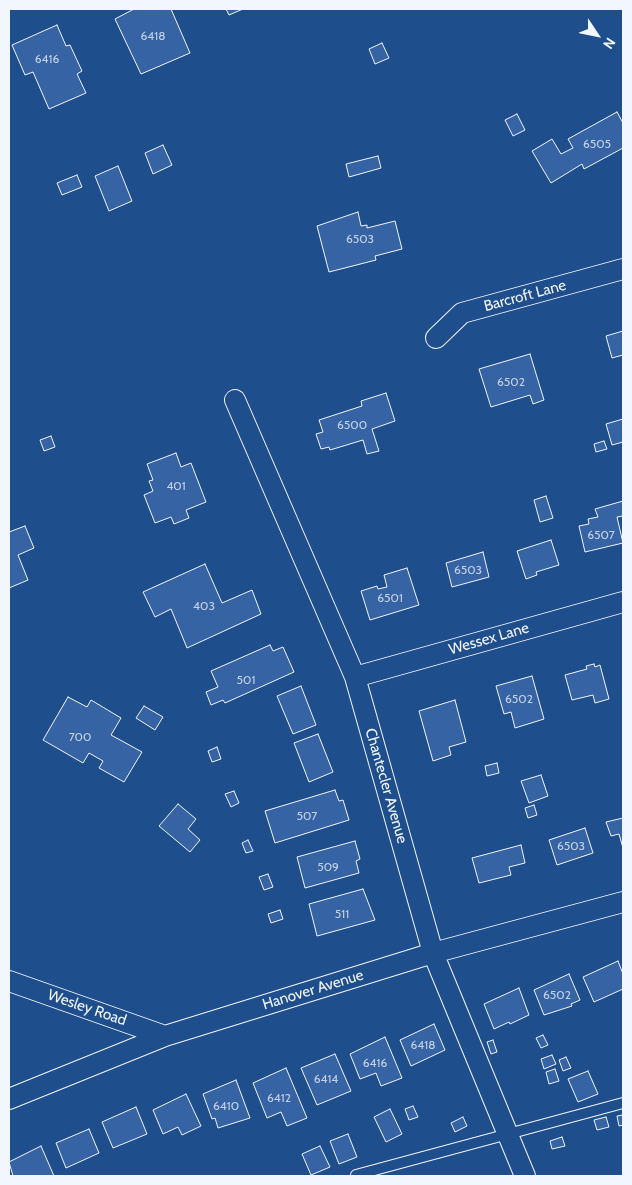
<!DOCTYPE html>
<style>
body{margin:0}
#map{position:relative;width:632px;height:1185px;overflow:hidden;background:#1f4e8c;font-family:Cabin,sans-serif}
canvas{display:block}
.frame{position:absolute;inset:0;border:10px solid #f2f6ff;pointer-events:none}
.north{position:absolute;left:572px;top:10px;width:50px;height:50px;-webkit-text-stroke:4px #1f4e8c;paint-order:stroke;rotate:124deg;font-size:14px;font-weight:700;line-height:20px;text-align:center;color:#f2f6ff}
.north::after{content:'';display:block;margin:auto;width:18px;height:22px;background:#f2f6ff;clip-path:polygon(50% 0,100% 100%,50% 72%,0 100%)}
</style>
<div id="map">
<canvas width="632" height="1185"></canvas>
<div class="frame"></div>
<div class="north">N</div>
</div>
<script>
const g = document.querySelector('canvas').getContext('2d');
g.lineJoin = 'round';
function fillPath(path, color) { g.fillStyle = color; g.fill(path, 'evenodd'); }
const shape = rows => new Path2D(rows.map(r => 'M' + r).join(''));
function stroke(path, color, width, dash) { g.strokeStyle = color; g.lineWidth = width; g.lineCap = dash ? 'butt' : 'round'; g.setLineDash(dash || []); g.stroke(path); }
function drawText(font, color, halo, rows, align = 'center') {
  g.font = font + ' Cabin,sans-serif'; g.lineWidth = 4; g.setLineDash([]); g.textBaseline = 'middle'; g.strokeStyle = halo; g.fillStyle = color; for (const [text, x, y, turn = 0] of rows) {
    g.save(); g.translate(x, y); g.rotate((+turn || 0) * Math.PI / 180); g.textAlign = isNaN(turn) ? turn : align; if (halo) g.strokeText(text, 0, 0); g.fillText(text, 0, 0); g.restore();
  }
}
const building = shape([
 [134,9,171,9,190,53,141,74,115,19,134,9],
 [226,9,243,9,229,15,226,9],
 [57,25,66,46,70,45,82,71,77,74,86,93,49,109,33,72,25,75,12,45,57,25],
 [382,43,389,58,375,64,369,49,382,43],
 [617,112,623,123,623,148,584,169,582,164,551,183,532,151,552,139,561,154,573,148,568,139,617,112],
 [517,114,525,130,513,136,505,120,517,114],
 [163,145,172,165,153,174,145,153,163,145],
 [378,156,381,168,349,177,346,164,378,156],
 [118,166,132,201,109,211,95,176,118,166],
 [77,175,82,187,62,195,57,183,77,175],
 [358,212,361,226,367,225,367,228,395,221,402,249,375,256,376,260,329,272,317,226,358,212],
 [623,331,623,355,612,358,606,336,623,331],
 [530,354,544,400,533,404,530,395,491,407,479,369,530,354],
 [386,393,395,421,372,429,379,451,367,454,363,440,330,450,329,447,321,449,316,434,323,432,319,420,362,406,361,401,386,393],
 [623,419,623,442,612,445,606,424,623,419],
 [51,436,55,447,44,451,40,440,51,436],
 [604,441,607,449,596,452,594,444,604,441],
 [176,453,181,467,191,463,206,502,186,510,189,518,174,524,171,517,155,523,144,495,153,491,149,481,153,480,147,464,176,453],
 [546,496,553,518,540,522,534,500,546,496],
 [623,501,623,516,617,517,623,543,585,552,579,526,589,524,588,519,598,517,595,509,623,501],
 [25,526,34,548,18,555,28,580,9,588,9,532,25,526],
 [551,540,559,565,536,572,537,575,526,579,517,551,551,540],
 [483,552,489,577,452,587,446,563,483,552],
 [205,564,222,603,252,590,261,614,187,648,171,609,155,617,143,592,205,564],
 [407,568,419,605,370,620,361,591,377,586,378,589,387,587,384,575,407,568],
 [270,645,273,651,283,647,294,672,225,703,223,700,211,705,206,692,218,687,211,671,270,645],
 [594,664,595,667,600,665,609,699,595,703,593,695,572,700,565,675,587,669,586,666,594,664],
 [532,676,544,719,515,728,511,712,504,714,496,686,532,676],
 [301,686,316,725,293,734,277,696,301,686],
 [68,697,87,707,91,700,121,718,111,735,142,752,124,782,99,768,103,761,89,753,83,763,43,740,68,697],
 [455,700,466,742,449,747,451,755,433,761,419,711,455,700],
 [144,706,163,717,155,730,136,718,144,706],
 [318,734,333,772,309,782,294,743,318,734],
 [217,747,221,759,212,762,208,751,217,747],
 [497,763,499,773,487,776,485,766,497,763],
 [541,775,548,796,529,803,521,781,541,775],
 [335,790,339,801,343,800,349,820,275,843,265,811,335,790],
 [234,791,239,803,231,807,225,794,234,791],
 [178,804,196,819,188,829,200,840,190,852,159,826,178,804],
 [534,805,537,815,528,818,525,808,534,805],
 [623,818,623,848,619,834,611,836,606,822,623,818],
 [585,828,593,853,557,865,549,840,585,828],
 [248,840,253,851,246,853,242,843,248,840],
 [355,841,360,859,356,861,359,873,305,888,297,857,355,841],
 [521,845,525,863,509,867,511,875,479,883,472,858,521,845],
 [268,874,273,887,264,890,259,877,268,874],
 [363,889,375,920,317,936,309,904,363,889],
 [280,910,283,919,271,923,268,914,280,910],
 [618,961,623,974,623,989,594,1002,583,977,618,961],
 [569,974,580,1000,571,1004,572,1006,544,1015,534,990,569,974],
 [519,988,529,1015,510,1024,509,1022,494,1029,484,1004,519,988],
 [434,1024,445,1050,411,1066,400,1040,434,1024],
 [543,1035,548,1045,541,1048,536,1038,543,1035],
 [385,1037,402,1078,381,1086,376,1073,360,1079,350,1054,385,1037],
 [493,1040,497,1052,491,1054,487,1042,493,1040],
 [335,1054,351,1091,317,1105,301,1068,335,1054],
 [552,1055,556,1064,544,1069,541,1059,552,1055],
 [566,1057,571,1068,563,1071,559,1060,566,1057],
 [286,1068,307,1118,287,1126,281,1112,267,1118,253,1083,286,1068],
 [555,1069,559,1081,549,1084,546,1072,555,1069],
 [588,1071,598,1094,578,1102,568,1079,588,1071],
 [236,1080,250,1118,218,1128,215,1118,212,1119,203,1094,236,1080],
 [186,1094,201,1126,182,1135,178,1127,163,1134,153,1110,186,1094],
 [413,1106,418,1117,409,1120,405,1109,413,1106],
 [136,1107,147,1134,113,1148,102,1122,136,1107],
 [390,1109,402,1134,386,1142,374,1117,390,1109],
 [623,1115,623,1125,619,1126,617,1116,623,1115],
 [463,1117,467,1126,455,1132,451,1123,463,1117],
 [606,1117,609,1127,597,1130,594,1120,606,1117],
 [89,1129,99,1153,66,1168,56,1143,89,1129],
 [348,1134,357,1157,339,1164,330,1141,348,1134],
 [562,1137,565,1146,552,1149,550,1141,562,1137],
 [41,1146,54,1176,13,1176,9,1162,41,1146],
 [320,1146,330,1167,311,1175,302,1154,320,1146]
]);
const lane = shape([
 [356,1175,623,1103]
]);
const street = shape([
 [436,338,462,313,623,269],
 [235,400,355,677,433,953,525,1176],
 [355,677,623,602],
 [9,981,165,1036],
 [9,1099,165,1036,433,953,623,902]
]);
const numberNames = [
 ["6418",153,36],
 ["6416",47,59],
 ["6505",597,144],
 ["6503",360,239],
 ["6502",511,382],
 ["6500",352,425],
 ["401",176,486],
 ["6507",601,535],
 ["6503",468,570],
 ["6501",390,598],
 ["403",204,606],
 ["501",246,680],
 ["6502",519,699],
 ["700",80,737],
 ["507",307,816],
 ["6503",571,846],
 ["509",328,867],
 ["511",342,914],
 ["6502",557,995],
 ["6418",423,1045],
 ["6416",375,1063],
 ["6414",326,1079],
 ["6412",279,1098],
 ["6410",226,1106]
];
const streetNames = [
 ["Barcroft Lane",525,296,-15],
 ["Wessex Lane",489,639,-16],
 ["Chantecler Avenue",386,786,74],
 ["Hanover Avenue",313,990,-17],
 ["Wesley Road",87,1008,19]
];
fillPath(building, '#3563a3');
stroke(building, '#f2f6ff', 1);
stroke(lane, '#f2f6ff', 12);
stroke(street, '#f2f6ff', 22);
stroke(lane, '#1f4e8c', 10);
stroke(street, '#1f4e8c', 20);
drawText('12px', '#c3d1e8', null, numberNames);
drawText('15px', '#f2f6ff', '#1f4e8c', streetNames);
</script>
